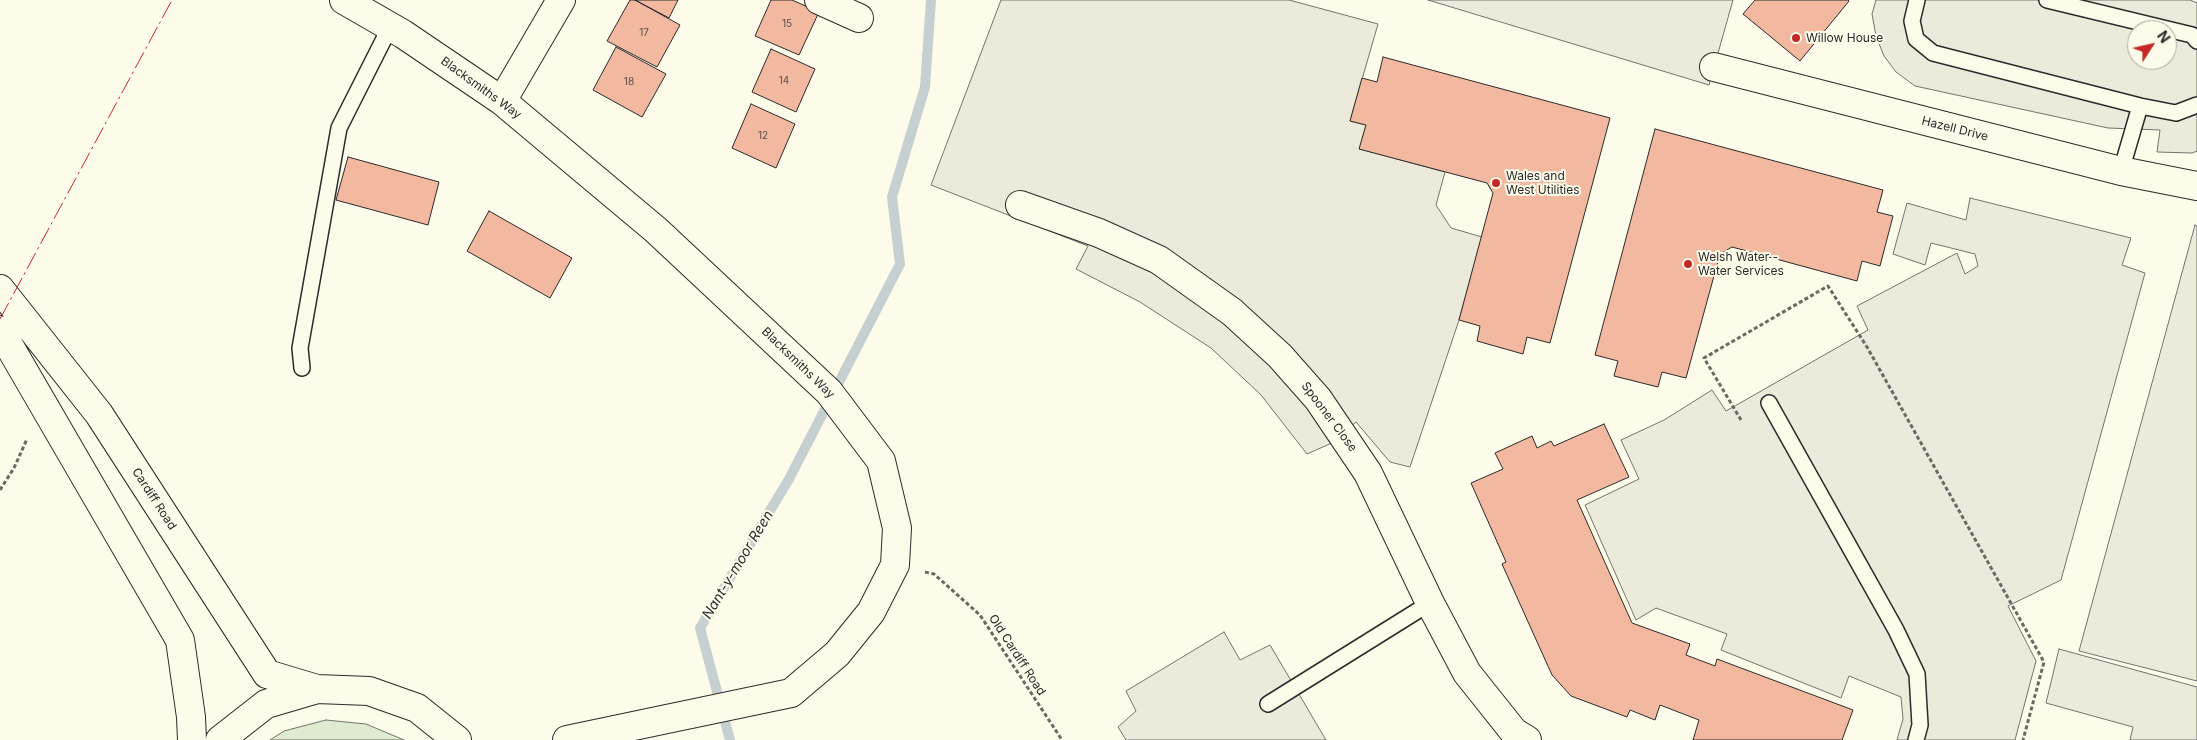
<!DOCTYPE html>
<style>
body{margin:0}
#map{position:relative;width:2197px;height:740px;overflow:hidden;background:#fdfbea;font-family:Inter,sans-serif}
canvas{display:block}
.north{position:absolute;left:2127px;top:20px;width:50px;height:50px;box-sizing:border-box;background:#fdfbea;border:1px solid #a9a89e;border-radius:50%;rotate:55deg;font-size:14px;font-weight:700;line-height:20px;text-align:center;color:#2b2b2b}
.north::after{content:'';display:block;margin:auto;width:18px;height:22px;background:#c62828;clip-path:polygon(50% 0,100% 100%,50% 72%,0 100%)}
</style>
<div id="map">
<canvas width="2197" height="740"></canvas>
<div class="north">N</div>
</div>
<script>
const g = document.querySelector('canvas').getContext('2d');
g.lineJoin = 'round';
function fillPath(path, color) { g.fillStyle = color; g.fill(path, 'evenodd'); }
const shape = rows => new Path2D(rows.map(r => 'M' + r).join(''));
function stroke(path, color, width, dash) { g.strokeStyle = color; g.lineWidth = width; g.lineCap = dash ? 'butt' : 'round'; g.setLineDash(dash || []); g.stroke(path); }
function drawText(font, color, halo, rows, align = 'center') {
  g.font = font + ' Inter,sans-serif'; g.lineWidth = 4; g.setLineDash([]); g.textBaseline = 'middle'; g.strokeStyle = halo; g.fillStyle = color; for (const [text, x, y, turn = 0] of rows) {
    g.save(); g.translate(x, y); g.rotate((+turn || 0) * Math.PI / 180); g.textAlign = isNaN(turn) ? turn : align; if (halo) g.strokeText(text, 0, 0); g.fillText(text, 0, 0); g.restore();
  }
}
const green = shape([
 [326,720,366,724,404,740,270,740,284,731,326,720]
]);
const parking = shape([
 [1001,0,1289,0,1378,24,1350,121,1366,125,1360,149,1445,172,1436,205,1451,228,1482,237,1459,320,1410,467,1390,462,1356,422,1332,443,1307,454,1261,395,1211,348,1140,302,1076,269,1088,246,931,185,1001,0],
 [1428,0,1733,0,1709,85,1428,0],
 [1876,0,2190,0,2197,3,2197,151,2192,153,2157,152,2160,130,2108,128,1915,86,1896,72,1884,56,1876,36,1872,14,1876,0],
 [2137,30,2167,30,2167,60,2137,60,2137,30],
 [1970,198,2131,238,2122,265,2145,273,2061,580,2008,606,2036,661,2015,740,1897,740,1903,719,1901,697,1849,676,1841,698,1721,650,1727,634,1656,608,1636,620,1585,505,1639,479,1621,440,1664,420,1712,390,1726,411,1868,330,1857,306,1957,253,1965,274,1978,266,1975,254,1931,243,1925,265,1893,254,1907,203,1966,220,1970,198],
 [2195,225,2197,226,2197,681,2079,651,2195,225],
 [1224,632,1240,660,1270,645,1326,740,1126,740,1118,727,1136,711,1126,691,1224,632],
 [2059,649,2197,687,2197,740,2130,740,2133,727,2046,703,2059,649]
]);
const stream = shape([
 [730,740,700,628,789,479,900,264,892,197,925,87,931,0]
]);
const building = shape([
 [630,0,635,0,680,25,657,67,607,41,630,0],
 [635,0,678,0,669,18,635,0],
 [771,0,792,0,819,12,799,55,755,36,771,0],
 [1755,0,1848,0,1849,1,1800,61,1743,14,1755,0],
 [616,47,666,74,642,117,593,90,616,47],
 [771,49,815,69,796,112,752,92,771,49],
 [1383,57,1610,118,1550,343,1527,337,1523,354,1477,341,1480,326,1459,320,1493,193,1487,183,1359,149,1366,125,1350,121,1362,78,1377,82,1383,57],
 [751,104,795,124,776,168,732,148,751,104],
 [1655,129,1883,190,1877,212,1893,216,1880,266,1862,261,1857,281,1732,247,1720,254,1686,378,1662,372,1658,387,1614,376,1618,361,1595,355,1655,129],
 [348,157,439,182,428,225,336,200,348,157],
 [489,211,572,258,550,298,467,251,489,211],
 [1604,424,1629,477,1577,500,1632,623,1690,644,1686,655,1715,666,1717,659,1853,710,1842,740,1693,740,1699,720,1660,705,1655,720,1630,710,1627,717,1571,696,1552,675,1502,564,1506,562,1471,483,1503,469,1495,453,1532,436,1537,448,1551,441,1554,446,1604,424]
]);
const path = shape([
 [1741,420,1704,358,1828,286,1867,347,2044,662,2023,740],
 [0,490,14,468,27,439],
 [925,572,934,574,980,615,1062,740]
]);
const service = shape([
 [1917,0,1912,21,1916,39,1933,53,2140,106,2176,113,2197,105],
 [2047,0,2192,35,2197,41],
 [2121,171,2140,106],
 [302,368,300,348,339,128,390,27],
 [1769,403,1896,630,1917,674,1920,725,1916,740],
 [1268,704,1430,603]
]);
const minor = shape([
 [344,0,403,34,502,101,656,230,829,392,881,461,897,528,895,565,871,612,837,654,791,693,567,740],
 [819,0,859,18],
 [1714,67,2121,171,2197,186],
 [502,101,561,0],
 [1020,205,1099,233,1159,260,1232,312,1280,356,1318,399,1368,473,1430,603,1467,673,1514,732,1527,740]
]);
const primary = shape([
 [0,289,99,414,267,674,317,689],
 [0,330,180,640,191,717,192,740],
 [220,740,266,704,317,689,369,691,417,708,457,740]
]);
const power = shape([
 [0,319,172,0]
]);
const markers = [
 [1796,38,5,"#c62828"],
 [1496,183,5,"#c62828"],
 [1688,264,5,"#c62828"]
];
const numberNames = [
 ["15",787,24],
 ["17",644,33],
 ["14",784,81],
 ["18",629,82],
 ["12",763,136]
];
const poiNames = [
 ["Willow House",1806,38],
 ["Wales and",1506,176],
 ["West Utilities",1506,190],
 ["Welsh Water -",1698,257],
 ["Water Services",1698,271]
];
const streetNames = [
 ["Blacksmiths Way",481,88,36],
 ["Hazell Drive",1955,129,14],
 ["Blacksmiths Way",798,363,44],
 ["Spooner Close",1329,417,53],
 ["Cardiff Road",154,499,57],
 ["Old Cardiff Road",1017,655,57]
];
const waterNames = [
 ["Nant-y-moor Reen",738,565,-59]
];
fillPath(green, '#deebd1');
stroke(green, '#74746e', 1);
fillPath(parking, '#eceadb');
stroke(parking, '#74746e', 1);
stroke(stream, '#c7d0d0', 10);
fillPath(building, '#f2b8a0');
stroke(building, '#2b2b2b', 1);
stroke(service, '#2b2b2b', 18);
stroke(minor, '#2b2b2b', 30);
stroke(primary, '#2b2b2b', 30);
stroke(path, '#6a6964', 3, [4, 2.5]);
stroke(service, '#fdfbea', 15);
stroke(minor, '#fdfbea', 28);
stroke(primary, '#fdfbea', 28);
stroke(power, '#c62828', 1, [18, 4, 2.5, 4]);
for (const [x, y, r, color] of markers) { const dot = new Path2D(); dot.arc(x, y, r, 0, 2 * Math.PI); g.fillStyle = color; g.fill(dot); stroke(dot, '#fdfbea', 2); }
drawText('10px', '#5d4e48', null, numberNames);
drawText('12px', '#2b2b2b', '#fdfbea', poiNames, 'left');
drawText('12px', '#2b2b2b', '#fdfbea', streetNames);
drawText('italic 14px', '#2b2b2b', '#fdfbea', waterNames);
</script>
